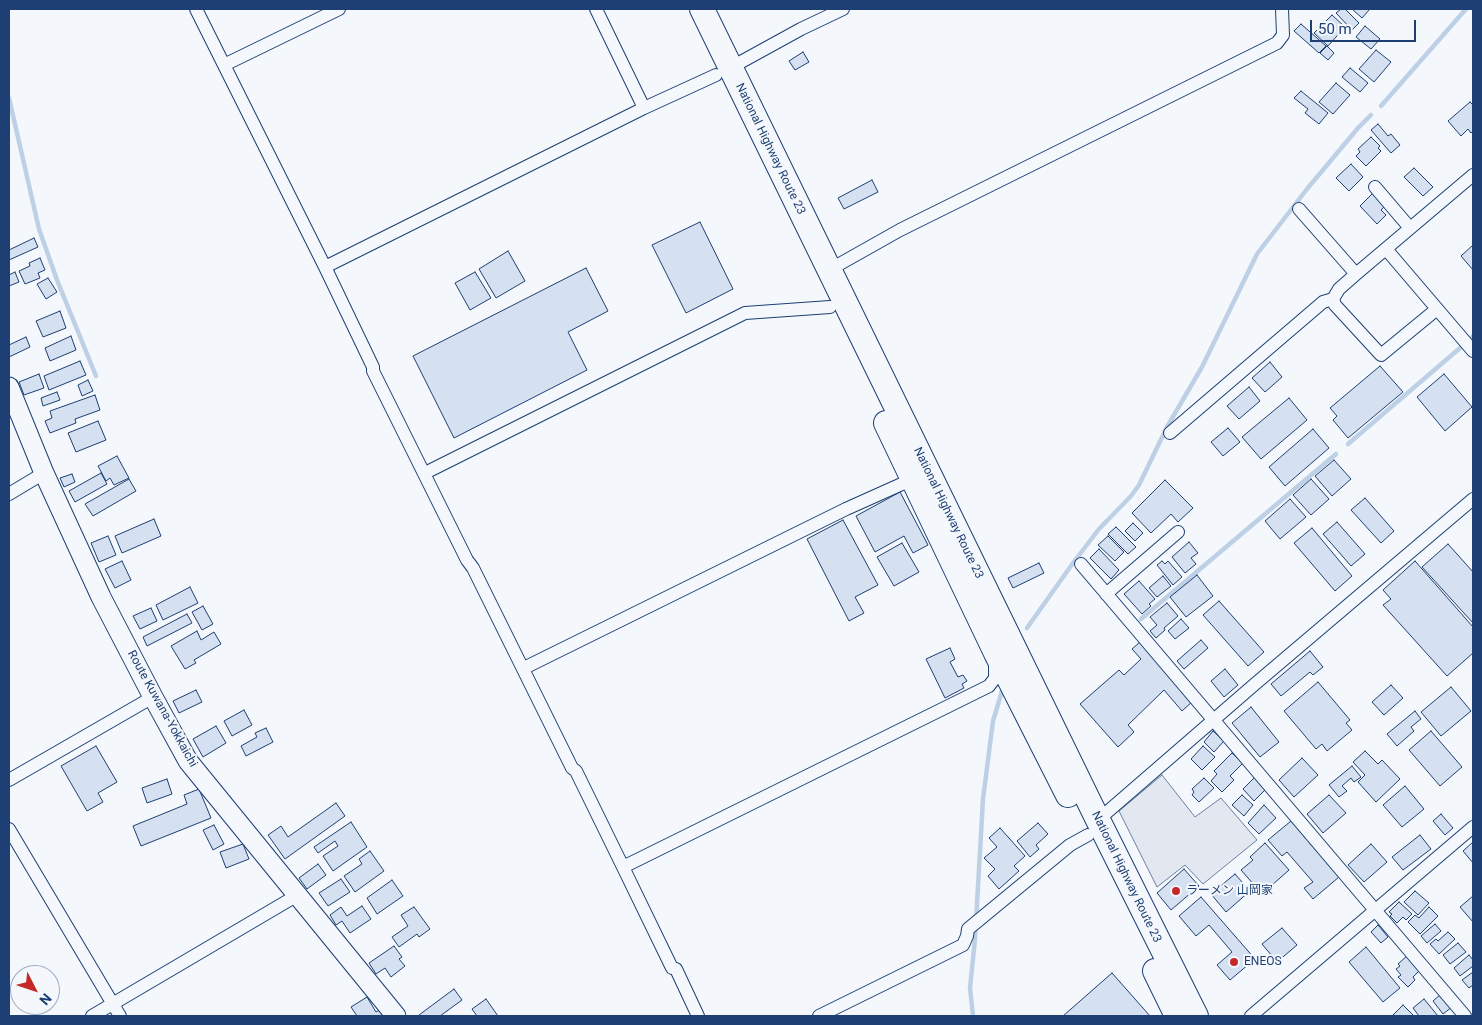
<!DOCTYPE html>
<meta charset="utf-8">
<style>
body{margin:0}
#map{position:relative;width:1482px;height:1025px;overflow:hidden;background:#f4f7fb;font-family:Roboto,sans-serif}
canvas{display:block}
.frame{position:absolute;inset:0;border:10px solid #1d3f73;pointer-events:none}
.north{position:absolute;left:10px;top:965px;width:50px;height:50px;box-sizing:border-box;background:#f4f7fb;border:1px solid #9eadc5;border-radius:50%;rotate:131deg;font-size:14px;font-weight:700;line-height:20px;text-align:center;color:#1d3f73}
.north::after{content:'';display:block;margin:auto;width:18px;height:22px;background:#c62828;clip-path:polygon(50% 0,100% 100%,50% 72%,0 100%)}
.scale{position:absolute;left:1310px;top:20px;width:106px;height:22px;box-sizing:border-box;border:2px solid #1d3f73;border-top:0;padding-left:6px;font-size:15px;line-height:18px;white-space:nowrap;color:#1d3f73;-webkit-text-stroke:4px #f4f7fb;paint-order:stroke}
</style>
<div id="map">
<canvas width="1482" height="1025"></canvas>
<div class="frame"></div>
<div class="north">N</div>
<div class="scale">50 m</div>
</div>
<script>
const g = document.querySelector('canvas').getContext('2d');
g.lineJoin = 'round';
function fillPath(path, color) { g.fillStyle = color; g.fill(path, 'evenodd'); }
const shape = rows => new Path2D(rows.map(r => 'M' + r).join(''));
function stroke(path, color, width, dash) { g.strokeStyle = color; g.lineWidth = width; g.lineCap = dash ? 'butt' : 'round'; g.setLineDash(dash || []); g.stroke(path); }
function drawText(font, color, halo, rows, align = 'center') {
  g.font = font + ' Roboto,"Noto Sans JP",sans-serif'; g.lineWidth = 4; g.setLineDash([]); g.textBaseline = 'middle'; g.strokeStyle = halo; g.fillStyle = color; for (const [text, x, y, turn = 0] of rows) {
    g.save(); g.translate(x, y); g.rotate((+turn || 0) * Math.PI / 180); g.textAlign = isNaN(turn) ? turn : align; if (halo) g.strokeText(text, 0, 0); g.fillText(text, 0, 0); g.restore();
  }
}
const parking = shape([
 [1162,775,1195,817,1221,798,1257,840,1203,884,1185,865,1157,887,1119,811,1162,775]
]);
const stream = shape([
 [9,98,39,229,57,280,96,376],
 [1381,106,1466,9],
 [1471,338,1473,336],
 [1348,444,1460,348],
 [1141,619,1336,454],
 [1027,628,1073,563,1099,529,1131,496,1139,485,1167,427,1202,367,1257,254,1307,189,1358,128,1371,115],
 [973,1016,970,988,975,939,983,799,993,721,1002,691]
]);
const building = shape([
 [1341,9,1345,9,1359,23,1352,30,1336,13,1341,9],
 [1352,9,1370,9,1362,18,1352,9],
 [1332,15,1345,27,1328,46,1314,33,1332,15],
 [1301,24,1326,46,1319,53,1294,31,1301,24],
 [1365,26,1380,39,1371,49,1356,37,1365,26],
 [1327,46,1334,53,1328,60,1320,53,1327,46],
 [1376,50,1391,62,1374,82,1359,69,1376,50],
 [803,52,809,62,795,70,789,61,803,52],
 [1350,68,1368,83,1360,92,1342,77,1350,68],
 [1336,83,1350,95,1333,114,1319,102,1336,83],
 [1301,91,1328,113,1319,124,1305,113,1308,109,1294,98,1301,91],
 [1470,102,1473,105,1473,131,1471,133,1468,129,1461,136,1448,121,1470,102],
 [1378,124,1388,136,1391,134,1400,145,1391,153,1371,130,1378,124],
 [1371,137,1380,146,1378,148,1381,151,1366,166,1356,156,1360,152,1358,149,1371,137],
 [1351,164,1363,177,1349,191,1336,178,1351,164],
 [1414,168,1433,187,1423,196,1404,177,1414,168],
 [872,180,878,192,844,209,838,198,872,180],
 [1374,192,1386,205,1381,210,1386,215,1377,224,1360,206,1374,192],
 [700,222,733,289,686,313,652,245,700,222],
 [34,238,38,247,9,260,9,250,34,238],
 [1473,245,1473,270,1461,256,1473,245],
 [508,251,525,281,496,298,479,269,508,251],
 [40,258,45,270,38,273,40,278,25,284,19,271,30,266,29,263,40,258],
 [586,268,608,311,568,332,587,370,454,438,413,356,586,268],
 [15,272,19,282,9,286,9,275,15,272],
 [475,272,491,298,470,310,455,283,475,272],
 [48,278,57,292,46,299,37,284,48,278],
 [60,311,66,328,43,337,36,321,60,311],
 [71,336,76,350,50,361,45,348,71,336],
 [26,337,30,347,9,357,9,345,26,337],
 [80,361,86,375,49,390,44,376,80,361],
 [1270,362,1282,377,1265,392,1252,378,1270,362],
 [1380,366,1403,392,1348,438,1333,420,1337,416,1330,408,1380,366],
 [39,374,44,388,24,395,19,382,39,374],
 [1444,374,1472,407,1445,431,1417,397,1444,374],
 [88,380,93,391,82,396,78,385,88,380],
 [1249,387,1260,401,1239,419,1227,406,1249,387],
 [57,392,60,400,43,406,41,398,57,392],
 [95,395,100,410,75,419,76,423,50,433,45,421,52,418,50,411,95,395],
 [1289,398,1307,420,1261,459,1242,437,1289,398],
 [98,421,106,440,76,452,68,433,98,421],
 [1228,428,1240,442,1223,456,1211,442,1228,428],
 [1313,429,1329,448,1285,486,1269,467,1313,429],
 [117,456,129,478,114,485,110,478,106,481,98,466,117,456],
 [1334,460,1351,479,1332,496,1315,476,1334,460],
 [101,473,107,484,75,502,69,491,101,473],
 [72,474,75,482,64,487,60,478,72,474],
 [129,479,136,491,93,516,85,504,129,479],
 [1311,479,1329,499,1311,515,1293,495,1311,479],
 [1165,480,1193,508,1178,522,1171,514,1151,533,1132,513,1165,480],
 [900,492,928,545,913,553,904,536,875,552,856,516,900,492],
 [1365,498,1394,531,1381,543,1351,510,1365,498],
 [1290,499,1306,517,1280,539,1265,521,1290,499],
 [154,519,161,536,122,553,115,536,154,519],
 [843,520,878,585,855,597,864,613,849,621,807,539,843,520],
 [1337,522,1365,554,1351,566,1323,534,1337,522],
 [1133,523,1143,533,1135,541,1125,531,1133,523],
 [1116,527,1136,547,1128,554,1108,534,1116,527],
 [1312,528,1352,576,1335,591,1294,543,1312,528],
 [108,536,116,555,99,562,91,543,108,536],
 [1108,536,1124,552,1115,561,1098,545,1108,536],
 [1189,542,1198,553,1191,558,1196,564,1185,573,1172,557,1189,542],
 [902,543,919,572,894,586,877,557,902,543],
 [1448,544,1473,572,1473,623,1422,567,1448,544],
 [1099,549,1119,570,1111,579,1090,558,1099,549],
 [122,561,131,580,115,588,105,569,122,561],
 [1162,561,1165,564,1168,561,1182,577,1173,585,1157,565,1162,561],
 [1415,561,1473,627,1473,653,1447,676,1383,605,1391,599,1383,590,1415,561],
 [1039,563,1044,573,1013,588,1008,578,1039,563],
 [1197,575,1213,596,1186,617,1170,597,1197,575],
 [1163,576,1171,586,1157,597,1149,588,1163,576],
 [1139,581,1155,599,1149,604,1151,606,1142,614,1124,594,1139,581],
 [190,587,198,603,163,620,156,605,190,587],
 [1219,601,1264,652,1248,666,1203,615,1219,601],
 [1167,603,1178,616,1164,628,1165,630,1156,638,1150,631,1157,625,1150,617,1167,603],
 [203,606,213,624,202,630,192,612,203,606],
 [151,608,157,621,140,629,133,616,151,608],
 [187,614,192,623,147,646,143,637,187,614],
 [1181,619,1189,628,1175,639,1168,631,1181,619],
 [197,631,201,640,214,632,221,644,194,660,196,663,185,669,171,646,197,631],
 [1201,640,1208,648,1184,669,1177,661,1201,640],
 [1140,642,1193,701,1182,711,1164,690,1128,725,1134,732,1118,747,1080,704,1119,670,1124,675,1141,659,1132,649,1140,642],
 [950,648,955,659,950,662,958,677,963,675,967,681,962,684,964,688,945,698,926,659,950,648],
 [1310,651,1323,667,1313,675,1310,672,1281,696,1271,684,1310,651],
 [1225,669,1238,685,1224,697,1211,681,1225,669],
 [1318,682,1350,720,1346,723,1352,730,1327,751,1322,744,1316,749,1284,711,1318,682],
 [1391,685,1403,698,1384,715,1372,702,1391,685],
 [1451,687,1471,711,1441,736,1421,712,1451,687],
 [196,690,202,702,179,713,173,701,196,690],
 [1251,707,1279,742,1260,757,1232,723,1251,707],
 [244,710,252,725,232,736,224,721,244,710],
 [1415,711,1421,719,1411,727,1414,731,1397,746,1387,734,1415,711],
 [216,726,226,743,203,757,193,739,216,726],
 [266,728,273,742,246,756,241,746,257,737,255,733,266,728],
 [1213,731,1224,741,1214,752,1204,742,1213,731],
 [1431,731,1462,767,1440,786,1409,750,1431,731],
 [96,746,117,782,98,793,103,802,87,811,61,766,96,746],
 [1203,746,1215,757,1202,770,1191,759,1203,746],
 [1365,751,1378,764,1382,760,1400,779,1376,802,1358,782,1365,775,1353,762,1365,751],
 [1232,753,1243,763,1230,776,1234,780,1222,792,1211,781,1217,774,1214,771,1232,753],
 [1302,758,1318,775,1294,797,1279,780,1302,758],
 [1352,766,1361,777,1354,782,1351,778,1342,786,1347,791,1339,797,1329,785,1352,766],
 [1255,777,1266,789,1254,801,1243,789,1255,777],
 [1204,778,1214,788,1199,802,1192,795,1194,792,1192,789,1204,778],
 [167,779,172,794,147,803,142,788,167,779],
 [1405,786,1424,809,1402,827,1383,805,1405,786],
 [199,789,211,818,141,846,133,826,187,804,184,795,199,789],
 [1242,795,1253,805,1244,816,1232,805,1242,795],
 [1329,795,1346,813,1323,833,1307,814,1329,795],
 [336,803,345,816,285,859,268,835,281,826,288,837,336,803],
 [1264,805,1276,818,1259,834,1248,823,1264,805],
 [1441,814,1453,828,1445,835,1433,821,1441,814],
 [1291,821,1339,877,1313,899,1304,888,1313,882,1287,852,1282,856,1268,840,1291,821],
 [351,822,367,847,333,871,323,856,338,846,335,841,318,853,314,847,351,822],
 [1038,823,1048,834,1036,845,1039,849,1030,857,1017,841,1038,823],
 [214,825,224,844,213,850,203,830,214,825],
 [1000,828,1025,856,1014,866,1019,871,999,889,988,876,995,869,984,858,997,847,989,838,1000,828],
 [1420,835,1431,849,1403,870,1392,857,1420,835],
 [1473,842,1473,863,1463,851,1473,842],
 [1265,843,1289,870,1262,894,1241,870,1253,860,1250,857,1265,843],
 [243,844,249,859,226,868,220,852,243,844],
 [1371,844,1387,862,1364,882,1348,865,1371,844],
 [370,851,384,871,355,892,344,876,362,864,359,859,370,851],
 [318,864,326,875,307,889,299,878,318,864],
 [1184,869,1199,886,1171,910,1157,893,1184,869],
 [1235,874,1250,891,1226,912,1211,894,1235,874],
 [341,879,350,892,328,906,319,893,341,879],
 [392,880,403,896,377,914,367,898,392,880],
 [1415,891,1429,903,1418,915,1404,902,1415,891],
 [1473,896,1473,922,1460,907,1473,896],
 [1201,897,1255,959,1230,980,1217,965,1232,952,1209,925,1196,936,1179,916,1201,897],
 [1399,902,1412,914,1406,920,1403,917,1397,923,1390,916,1392,914,1389,912,1399,902],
 [362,906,371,919,350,933,342,921,336,925,330,915,341,907,347,916,362,906],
 [414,907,430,929,419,937,417,934,399,947,392,937,408,926,401,915,414,907],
 [1429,907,1438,916,1420,934,1408,922,1415,915,1419,918,1429,907],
 [1435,924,1441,931,1427,943,1421,936,1435,924],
 [1378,925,1388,937,1381,943,1371,932,1378,925],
 [1282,928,1297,945,1277,962,1262,944,1282,928],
 [1448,932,1455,939,1439,954,1430,944,1436,939,1438,941,1448,932],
 [1458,943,1466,952,1450,964,1443,955,1458,943],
 [394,946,402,957,399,959,405,966,391,977,385,968,376,974,369,963,394,946],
 [1366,947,1400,988,1383,1002,1349,962,1366,947],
 [1408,955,1421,969,1413,977,1415,980,1408,987,1398,977,1401,975,1396,969,1400,966,1398,964,1408,955],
 [1469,955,1473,960,1473,966,1460,976,1454,968,1469,955],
 [1473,972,1473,985,1469,988,1462,980,1473,972],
 [1112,973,1150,1016,1063,1016,1112,973],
 [454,989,462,1000,440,1016,420,1016,419,1015,454,989],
 [1441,994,1452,1007,1443,1014,1433,1001,1441,994],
 [367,997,376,1012,381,1009,385,1016,357,1016,351,1007,367,997],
 [486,999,498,1016,477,1016,472,1009,486,999],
 [1424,999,1438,1016,1419,1016,1413,1008,1424,999],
 [1403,1005,1414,1016,1394,1016,1393,1015,1403,1005]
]);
const street = shape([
 [196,9,325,267,373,367,373,371,467,560,473,568,572,768,576,771,623,867,672,968,676,969,698,1016],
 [596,9,644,108],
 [224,65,339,9],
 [730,68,801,29,843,9],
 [1375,187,1410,228],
 [1299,209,1356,274],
 [1386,249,1473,351],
 [325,267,644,108,716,75],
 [829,270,900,230,1277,43,1283,35,1282,9],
 [1333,299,1335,305,1381,355,1437,309],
 [1170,433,1323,302,1333,299,1339,289,1356,274,1473,175],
 [425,473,745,313,830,307],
 [9,494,44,473],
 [1081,564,1465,1016],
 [1106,594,1178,532],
 [524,668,846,509,913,479],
 [9,780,153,697],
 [1098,820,1255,684,1473,499],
 [9,829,120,1016],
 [623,867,989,686,995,678,995,660],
 [92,1016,296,896],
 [819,1016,963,945,967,936,968,929,1070,845,1088,835],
 [1251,1016,1473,827]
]);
const secondary = shape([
 [9,387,44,473,101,597,153,697,188,761,396,1016]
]);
const highway = shape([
 [702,9,1098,820,1196,1016],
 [886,423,996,653,1068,795],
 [1155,971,1177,1016]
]);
const markers = [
 [1176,891,5,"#c62828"],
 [1234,962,5,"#c62828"]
];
const streetNames = [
 ["National Highway Route 23",770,149,64],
 ["National Highway Route 23",948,513,64],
 ["Route Kuwana-Yokkaichi",162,709,61],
 ["National Highway Route 23",1126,877,64]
];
const poiNames = [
 ["ラーメン 山岡家",1186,891],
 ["ENEOS",1244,962]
];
fillPath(parking, '#e3e8f0');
stroke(parking, '#687fa3', 1);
stroke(stream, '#bed0e5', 4.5);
fillPath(building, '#d5e0f0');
stroke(building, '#1d3f73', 1);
stroke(street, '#1d3f73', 14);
stroke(secondary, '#1d3f73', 21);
stroke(highway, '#1d3f73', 26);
stroke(street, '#f4f7fb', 12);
stroke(secondary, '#f4f7fb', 19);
stroke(highway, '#f4f7fb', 24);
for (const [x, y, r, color] of markers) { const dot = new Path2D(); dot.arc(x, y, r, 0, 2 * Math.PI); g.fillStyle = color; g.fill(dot); stroke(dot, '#f4f7fb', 2); }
drawText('12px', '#1d3f73', '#f4f7fb', streetNames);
drawText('12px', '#1d3f73', '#f4f7fb', poiNames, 'left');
</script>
